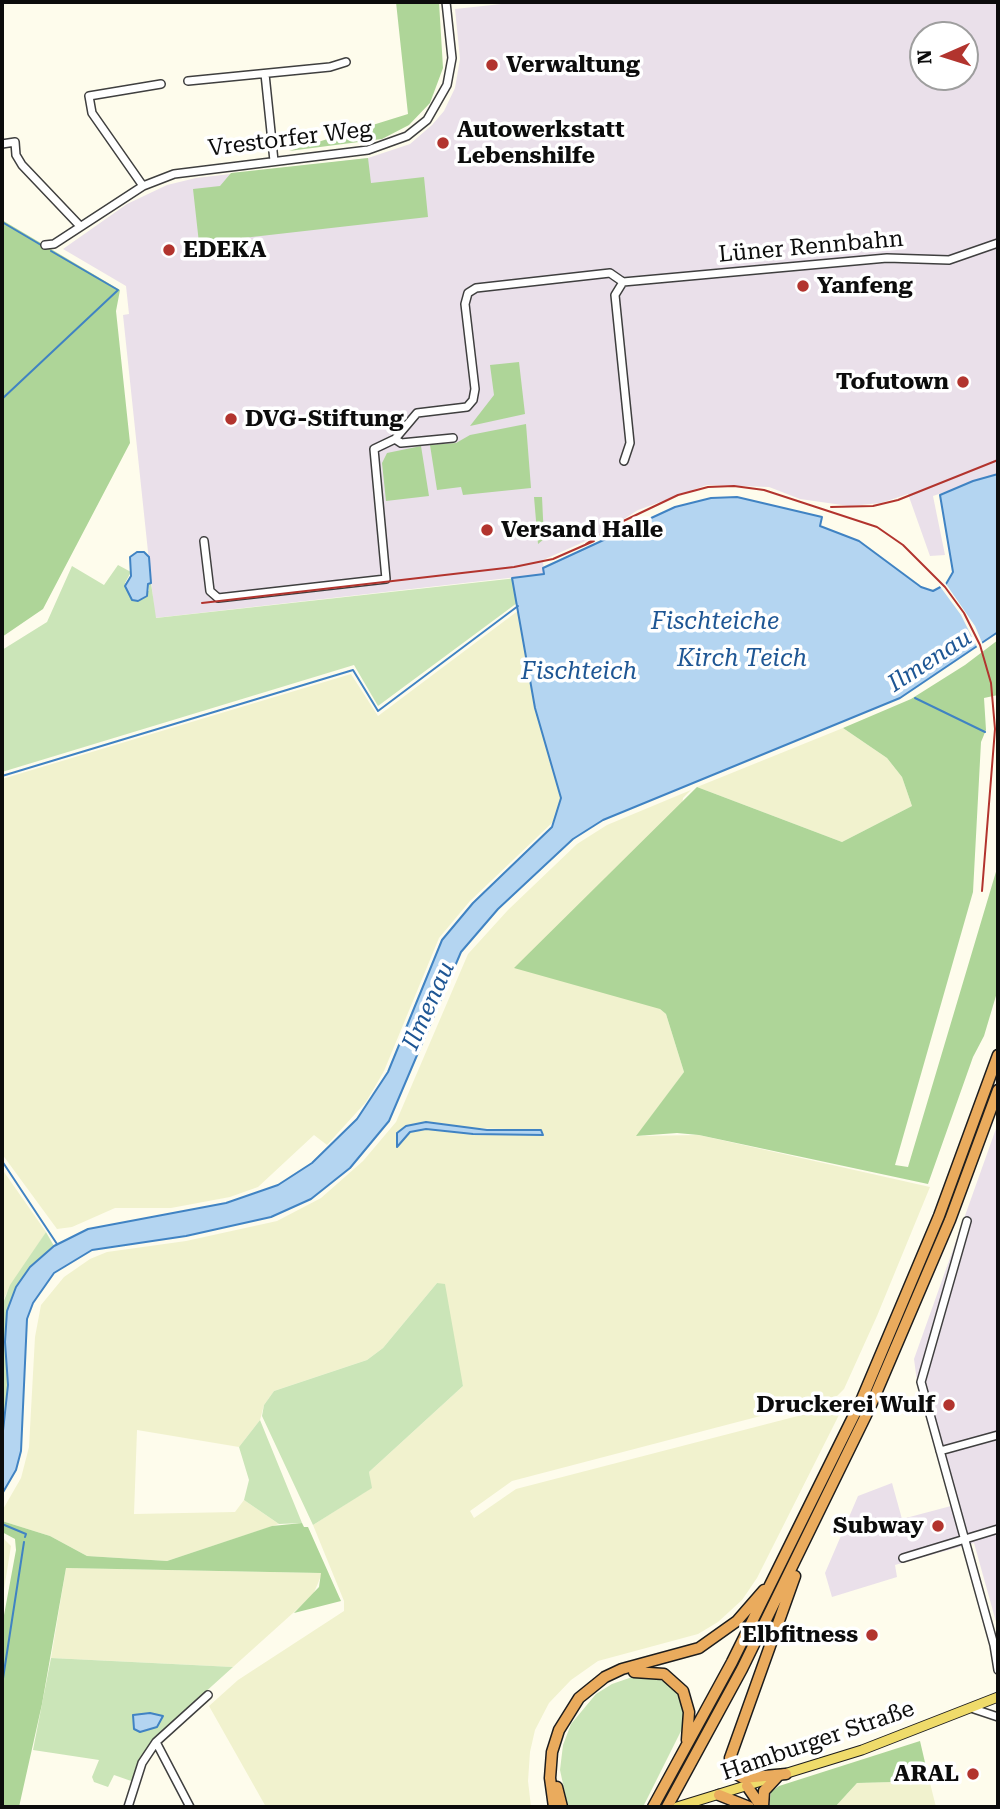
<!DOCTYPE html>
<meta charset="utf-8">
<style>
body{margin:0}
#map{position:relative;width:1000px;height:1809px;overflow:hidden;background:#fefcec;font-family:"Roboto Serif",serif}
canvas{display:block}
.frame{position:absolute;inset:0;border:4px solid #0c0c0c;pointer-events:none}
.north{position:absolute;left:909px;top:21px;width:70px;height:70px;box-sizing:border-box;background:#fff;border:2px solid #9e9e9e;border-radius:50%;rotate:267deg;font-size:19px;font-weight:700;line-height:28px;text-align:center;color:#0c0c0c}
.north::after{content:'';display:block;margin:auto;width:24px;height:32px;background:#b2342e;clip-path:polygon(50% 0,100% 100%,50% 72%,0 100%)}
</style>
<div id="map">
<canvas width="1000" height="1809"></canvas>
<div class="frame"></div>
<div class="north">N</div>
</div>
<script>
const g = document.querySelector('canvas').getContext('2d');
g.lineJoin = 'round';
function fillPath(path, color) { g.fillStyle = color; g.fill(path, 'evenodd'); }
const shape = rows => new Path2D(rows.map(r => 'M' + r).join(''));
function stroke(path, color, width, dash) { g.strokeStyle = color; g.lineWidth = width; g.lineCap = dash ? 'butt' : 'round'; g.setLineDash(dash || []); g.stroke(path); }
function drawText(font, color, halo, rows, align = 'center') {
  g.font = font + ' "Roboto Serif",serif'; g.lineWidth = 7; g.setLineDash([]); g.textBaseline = 'middle'; g.strokeStyle = halo; g.fillStyle = color; for (const [text, x, y, turn = 0] of rows) {
    g.save(); g.translate(x, y); g.rotate((+turn || 0) * Math.PI / 180); g.textAlign = isNaN(turn) ? turn : align; if (halo) g.strokeText(text, 0, 0); g.fillText(text, 0, 0); g.restore();
  }
}
const industrial = shape([
 [520,2,998,2,998,474,933,496,945,555,930,556,908,494,881,503,849,506,800,499,769,487,707,485,638,510,597,536,543,560,544,574,155,618,123,315,129,314,126,286,63,249,127,204,167,185,196,178,368,158,410,144,432,125,444,111,455,88,460,59,455,9],
 [923,35,965,35,965,77,923,77],
 [998,1123,998,1629,974,1543,895,1565,897,1577,832,1597,825,1573,858,1496,892,1483,902,1519,951,1506,918,1389,914,1359]
]);
const farmland = shape([
 [519,610,535,708,561,798,554,821,470,901,439,938,384,1071,366,1102,327,1145,314,1135,258,1187,230,1197,171,1208,115,1208,72,1227,57,1229,2,1154,2,779,351,674,378,716],
 [843,728,887,758,902,777,912,806,842,842,697,787],
 [691,790,683,798,660,1009,666,1014,684,1072,637,1136,699,1135,930,1187,877,1316,844,1389,837,1396,512,1481,470,1511,474,1518,516,1489,821,1410,847,1399,757,1578,742,1600,718,1622,698,1634,598,1661,571,1680,549,1703,535,1730,530,1752,528,1781,531,1807,266,1807,209,1706,238,1680,344,1611,344,1601,313,1525,371,1488,369,1472,463,1386,437,1283,383,1348,367,1360,274,1391,264,1405,260,1420,239,1447,137,1430,134,1514,235,1512,244,1500,279,1524,167,1561,87,1556,50,1536,2,1521,2,1511,21,1478,29,1447,35,1337,41,1305,64,1277,90,1259,107,1252,186,1241,277,1221,321,1198,363,1161,396,1122,468,954,508,910,577,844,607,825],
 [406,1126,541,1130,543,1135,473,1134,426,1129,410,1132,396,1146],
 [2,1169,46,1232,5,1296,2,1306],
 [2,1537,11,1546,2,1602],
 [66,1568,321,1573,321,1576,313,1595,233,1667,51,1658],
 [927,1771,936,1807,835,1807,857,1783,893,1782]
]);
const green = shape([
 [118,565,131,572,125,583,149,591,149,581,151,583,156,618,544,575,920,588,998,599,562,798,517,603,378,706,354,665,2,772,2,650,47,622,72,566,104,585],
 [46,1232,54,1246,30,1267,5,1342,8,1385,2,1440,2,1306,10,1285],
 [437,1283,445,1284,463,1386,369,1472,372,1488,313,1525,262,1416,264,1405,274,1391,367,1360,383,1348],
 [260,1420,302,1523,279,1524,244,1500,249,1480,239,1447],
 [51,1658,233,1667,161,1732,151,1745,134,1782,114,1775,108,1787,94,1782,92,1777,99,1760,33,1750],
 [638,1675,668,1682,678,1692,684,1711,683,1727,643,1807,568,1807,560,1770,563,1745,571,1724,596,1694,612,1684]
]);
const forest = shape([
 [396,2,439,2,443,68,430,103,409,125,382,139,289,151,408,114],
 [368,158,371,183,424,177,428,217,199,243,193,189,220,186,231,173],
 [2,220,120,290,116,311,130,443,43,609,2,637],
 [519,362,525,414,470,426,494,395,490,365],
 [526,424,531,488,463,495,461,487,437,490,430,445,456,443,470,435],
 [421,446,429,496,386,501,382,463,387,453],
 [534,497,542,497,544,539,538,544],
 [998,640,998,695,984,698,986,730,981,742,973,892,895,1165,908,1167,998,865,998,989,984,1036,973,1057,928,1184,699,1135,677,1133,636,1136,684,1072,666,1014,660,1009,514,968,697,787,842,842,912,806,902,777,887,758,843,728,911,699,965,665],
 [2,1521,50,1536,87,1556,167,1561,272,1526,302,1523,304,1527,308,1527,341,1601,294,1613,319,1587,321,1573,66,1568,42,1704,19,1807,2,1807,2,1626,16,1550,15,1539,2,1532],
 [920,1741,927,1771,893,1782,857,1783,835,1807,769,1807,771,1792,779,1786]
]);
const water = shape([
 [998,474,998,632,900,698,603,820,573,839,498,909,461,952,389,1121,350,1168,311,1199,271,1217,186,1236,92,1250,54,1273,33,1303,27,1319,21,1451,16,1470,2,1494,2,1440,8,1385,5,1342,7,1311,16,1287,30,1267,54,1246,88,1229,226,1203,278,1185,312,1163,357,1119,388,1072,442,940,473,903,552,827,561,798,535,708,512,578,544,574,543,568,675,507,711,498,737,497,822,517,820,526,859,541,921,587,933,591,946,584,953,572,940,495,973,481,998,474],
 [137,552,144,552,149,557,151,583,148,584,147,596,138,601,132,600,125,586,131,576,130,557,137,552],
 [426,1122,487,1130,541,1130,543,1135,473,1134,426,1129,410,1132,397,1147,397,1133,406,1126,426,1122],
 [150,1713,163,1716,157,1727,140,1732,134,1729,133,1715,150,1713]
]);
const pier = shape([
 [944,581,975,626,984,647,979,651,961,615,939,585]
]);
const stream = shape([
 [2,222,41,245],
 [2,399,118,290,51,251],
 [915,698,985,732],
 [2,776,353,670,378,711,518,606],
 [2,1161,57,1244],
 [2,1524,26,1534,25,1537],
 [2,1685,24,1542]
]);
const minor = shape([
 [265,74,274,161],
 [188,81,330,67,346,62],
 [2,144,15,142,16,155,22,165,80,226],
 [143,186,92,113,89,96,161,84],
 [45,245,54,244,143,186,174,174,368,150,407,136,427,120,447,85,452,58,446,2],
 [395,439,401,443,453,438],
 [624,461,630,443,615,295,623,282,887,258,949,260,998,243],
 [204,541,210,591,218,598,386,579,374,449,395,439,417,413,467,407,473,400,475,389,465,304,468,293,476,288,610,273,623,282],
 [967,1221,921,1382,994,1645,998,1670],
 [940,1451,998,1435],
 [903,1558,998,1529],
 [971,1708,998,1717],
 [156,1742,190,1807],
 [128,1807,142,1763,156,1742,208,1695]
]);
const major = shape([
 [677,1807,862,1750,998,1697]
]);
const highway = shape([
 [634,1672,664,1674,683,1691,689,1712,687,1740],
 [786,1774,743,1778,733,1772,730,1758,795,1576],
 [747,1786,760,1805],
 [557,1787,562,1807],
 [719,1795,749,1807],
 [554,1807,550,1778,552,1752,559,1730,579,1698,605,1677,622,1669,699,1648,737,1621,764,1590],
 [653,1807,732,1662,861,1401,939,1216,998,1055],
 [667,1807,742,1669,871,1405,950,1220,998,1090],
 [763,1807,764,1791,777,1777]
]);
const rail = shape([
 [831,507,873,506,898,500,998,460],
 [586,544,615,525,678,495,708,487,734,486,764,490,877,527,903,545,945,587,964,613,980,645,991,683,995,729,982,891],
 [202,603,514,567,553,559,594,541]
]);
const markers = [
 [492,65,7,"#b2342e"],
 [443,143,7,"#b2342e"],
 [169,250,7,"#b2342e"],
 [803,286,7,"#b2342e"],
 [963,382,7,"#b2342e"],
 [231,419,7,"#b2342e"],
 [487,530,7,"#b2342e"],
 [949,1405,7,"#b2342e"],
 [938,1526,7,"#b2342e"],
 [872,1635,7,"#b2342e"],
 [973,1774,7,"#b2342e"]
];
const poiNames = [
 ["Verwaltung",506,65],
 ["Autowerkstatt",457,130],
 ["Lebenshilfe",457,156],
 ["EDEKA",183,250],
 ["Yanfeng",817,286],
 ["Tofutown",949,382,"right"],
 ["DVG-Stiftung",245,419],
 ["Versand Halle",501,530],
 ["Druckerei Wulf",935,1405,"right"],
 ["Subway",924,1526,"right"],
 ["Elbfitness",858,1635,"right"],
 ["ARAL",959,1774,"right"]
];
const streetNames = [
 ["Vrestorfer Weg",290,139,-7],
 ["Lüner Rennbahn",811,247,-5],
 ["Hamburger Straße",818,1741,-19]
];
const waterNames = [
 ["Fischteiche",715,622],
 ["Kirch Teich",742,659],
 ["Ilmenau",930,661,-33],
 ["Fischteich",579,672],
 ["Ilmenau",429,1006,-66]
];
fillPath(industrial, '#eae0ea');
fillPath(farmland, '#f1f2ce');
fillPath(green, '#cbe5b8');
fillPath(forest, '#aed598');
fillPath(water, '#b4d5f1');
stroke(water, '#4083c3', 2);
fillPath(pier, '#fefcec');
stroke(stream, '#4083c3', 2);
stroke(minor, '#3f3f3f', 10);
stroke(major, '#1d1d1d', 11);
stroke(highway, '#1d1d1d', 13);
stroke(minor, '#fff', 7);
stroke(major, '#efdb6a', 9);
stroke(highway, '#eaab5d', 10);
stroke(rail, '#b2342e', 2);
for (const [x, y, r, color] of markers) { const dot = new Path2D(); dot.arc(x, y, r, 0, 2 * Math.PI); g.fillStyle = color; g.fill(dot); stroke(dot, '#fff', 2.5); }
drawText('bold 23px', '#0c0c0c', '#fff', poiNames, 'left');
drawText('23px', '#0c0c0c', '#fff', streetNames);
drawText('italic 24px', '#1e5694', '#fff', waterNames);
</script>
